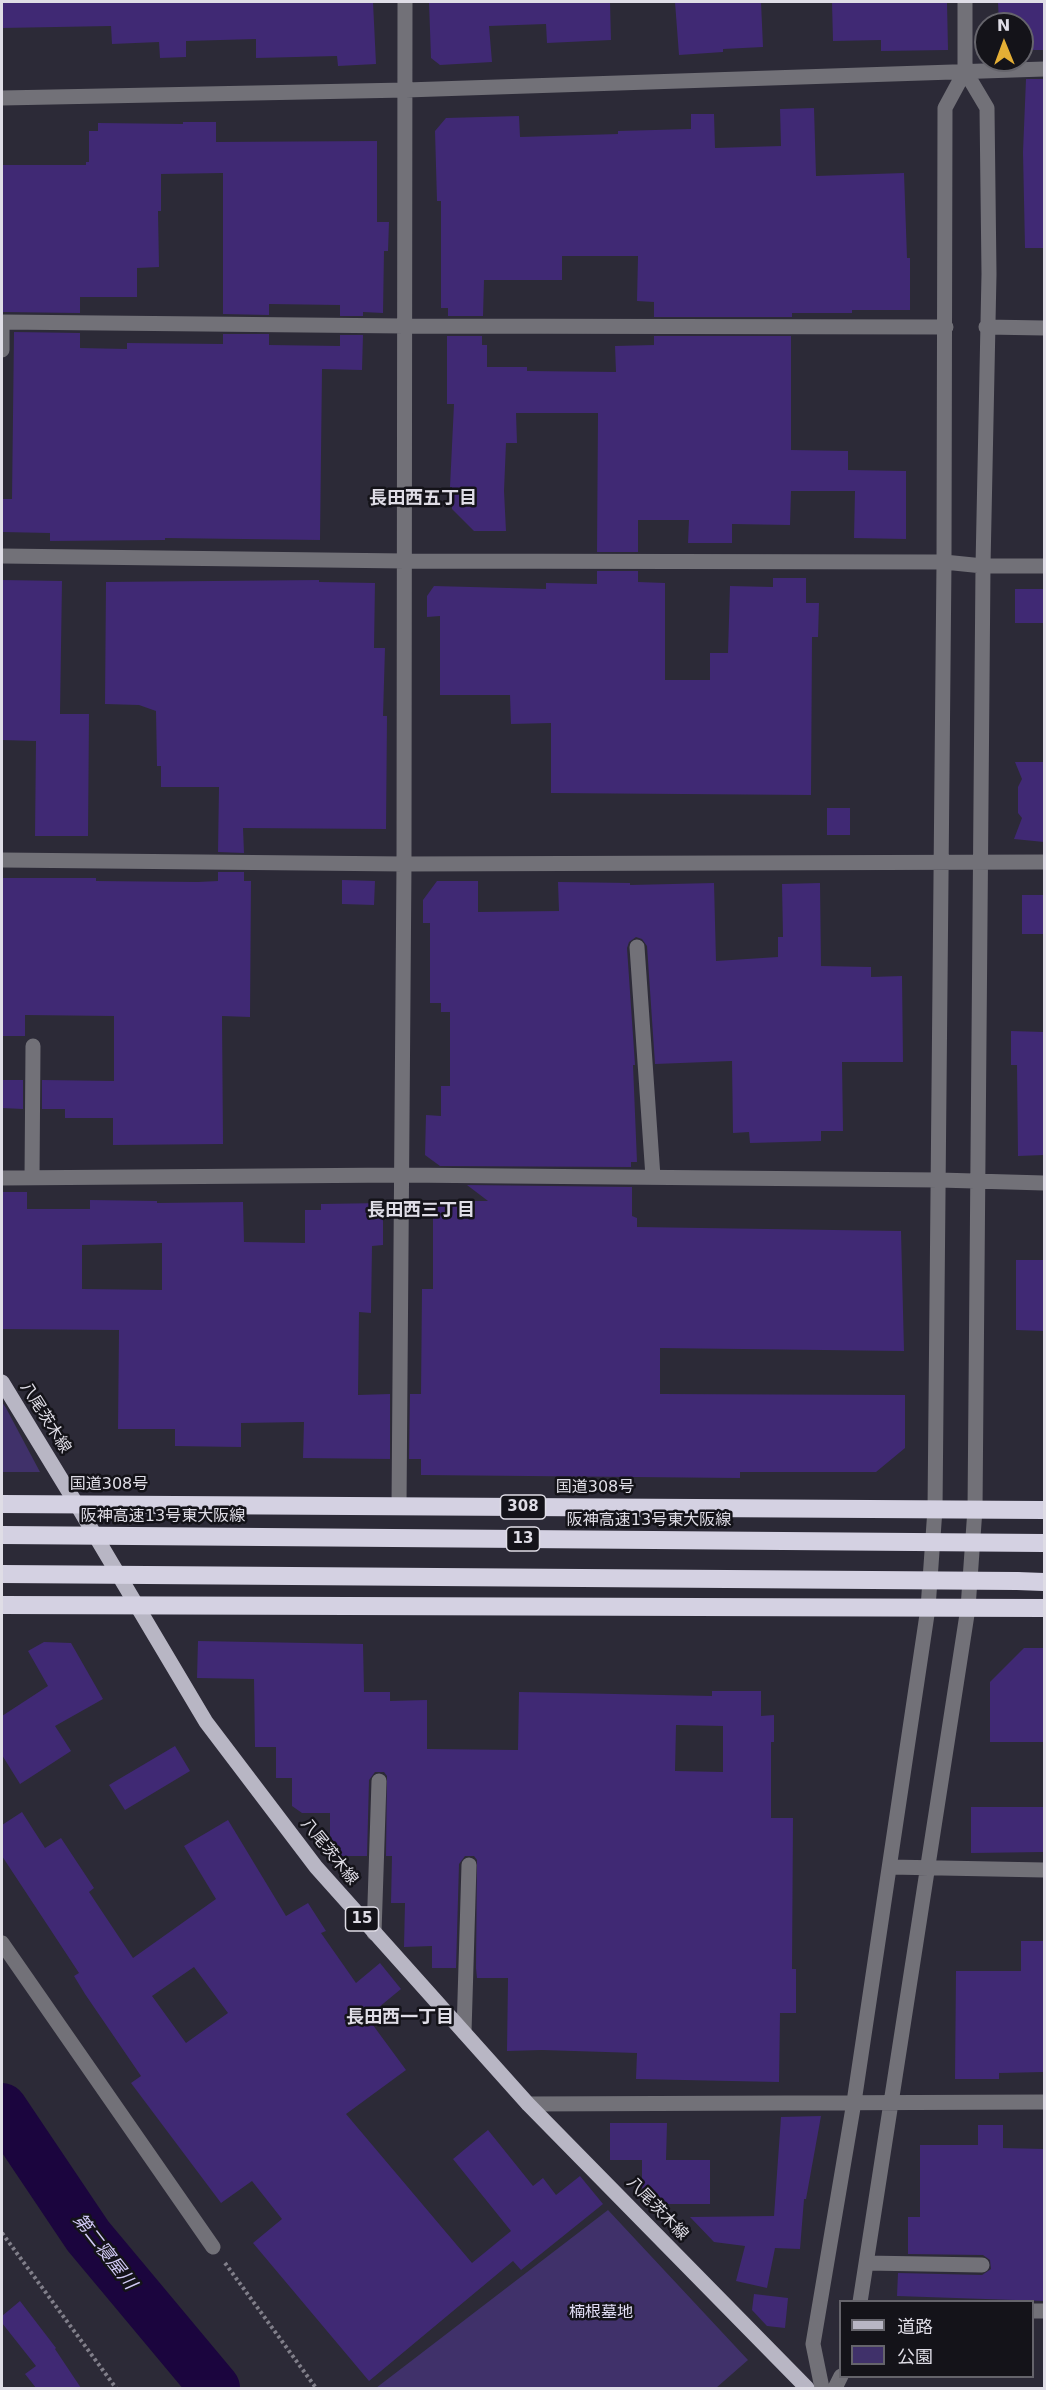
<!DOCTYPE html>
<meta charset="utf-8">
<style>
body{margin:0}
#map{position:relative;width:1046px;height:2390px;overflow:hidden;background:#2c2a37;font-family:"DejaVu Sans","Noto Sans JP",sans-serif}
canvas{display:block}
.frame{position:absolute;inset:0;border:3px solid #dfdde6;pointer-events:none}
.legend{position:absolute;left:839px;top:2300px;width:195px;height:78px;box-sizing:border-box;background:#141319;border:2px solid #65646b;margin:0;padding:8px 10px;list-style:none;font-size:18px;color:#dfdde6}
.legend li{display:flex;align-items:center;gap:12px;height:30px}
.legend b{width:30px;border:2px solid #65646b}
.north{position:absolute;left:974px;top:12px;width:60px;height:60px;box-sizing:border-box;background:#141319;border:2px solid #65646b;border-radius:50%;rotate:359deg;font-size:16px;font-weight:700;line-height:24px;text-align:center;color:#dfdde6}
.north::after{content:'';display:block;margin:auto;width:21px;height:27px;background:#e4ae35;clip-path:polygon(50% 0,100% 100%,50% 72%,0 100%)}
</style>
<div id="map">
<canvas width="1046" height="2390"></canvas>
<div class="frame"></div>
<ul class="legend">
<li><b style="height:8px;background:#b8b6c4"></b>道路</li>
<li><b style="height:16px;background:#40316a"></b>公園</li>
</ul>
<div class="north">N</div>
</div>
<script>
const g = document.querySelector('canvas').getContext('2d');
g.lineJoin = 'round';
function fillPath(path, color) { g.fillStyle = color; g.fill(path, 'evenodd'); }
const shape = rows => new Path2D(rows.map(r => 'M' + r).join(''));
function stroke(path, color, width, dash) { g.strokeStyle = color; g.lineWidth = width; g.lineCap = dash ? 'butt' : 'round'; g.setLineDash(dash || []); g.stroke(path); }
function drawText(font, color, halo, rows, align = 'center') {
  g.font = font + ' "DejaVu Sans","Noto Sans JP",sans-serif'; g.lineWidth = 5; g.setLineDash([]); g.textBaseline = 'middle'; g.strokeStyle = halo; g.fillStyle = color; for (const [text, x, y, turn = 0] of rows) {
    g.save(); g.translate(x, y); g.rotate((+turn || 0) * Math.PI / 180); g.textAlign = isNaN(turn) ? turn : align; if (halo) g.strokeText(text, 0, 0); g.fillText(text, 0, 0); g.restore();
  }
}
const green = shape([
 [2,1402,6,1408,40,1472,2,1472],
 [608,2210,748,2360,716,2388,376,2388]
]);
const river = shape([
 [2,2108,88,2236,215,2388]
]);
const building = shape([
 [2,2,373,2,376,64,338,66,337,56,256,58,256,39,186,41,186,57,160,58,159,42,112,44,111,26,2,28],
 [429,2,610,2,611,40,547,43,546,24,489,26,492,62,440,65,431,58],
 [675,2,761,2,763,47,723,49,723,52,679,55],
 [832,2,947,2,948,50,881,51,881,40,833,41],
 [998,2,1044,2,1044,50,1022,50,1022,24,999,24],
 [1026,79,1044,79,1044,248,1025,248,1023,152],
 [814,108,816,176,904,173,907,258,910,258,910,310,852,310,852,313,792,313,792,317,654,317,654,302,637,301,638,256,562,256,562,280,484,280,483,316,448,316,448,308,441,308,441,201,437,201,435,131,446,118,519,116,520,137,618,134,618,131,691,129,691,114,714,114,715,148,781,146,780,109],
 [183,122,216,122,216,142,377,141,377,222,389,222,388,251,384,251,383,313,363,312,363,316,340,316,340,305,269,304,269,315,223,314,223,173,161,174,161,211,158,211,159,267,137,268,137,297,80,297,80,313,2,312,2,165,86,165,86,162,89,162,89,131,98,131,98,123,183,124],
 [14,332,80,333,80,348,127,349,127,343,223,344,223,334,269,334,269,345,340,346,340,335,363,335,362,370,322,369,320,540,165,538,165,540,50,541,50,533,2,532,2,499,12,499],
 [447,336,482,336,482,345,487,345,487,367,527,367,527,371,616,372,615,346,654,345,654,336,791,336,791,450,848,451,848,470,906,471,906,539,854,538,855,491,791,491,790,525,732,524,732,543,688,543,689,520,638,520,638,552,597,552,598,413,516,413,517,443,506,443,504,491,506,531,474,531,452,509,452,487,450,487,454,404,447,404],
 [597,571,638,571,638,582,665,583,665,680,710,680,710,653,728,653,730,586,773,587,773,578,806,578,806,603,819,603,818,637,812,637,811,795,551,793,551,723,511,724,510,695,440,695,440,616,427,617,427,596,434,586,546,589,546,583,597,584],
 [2,580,62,581,60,714,89,714,88,836,35,836,36,741,2,740],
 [319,580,319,582,375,583,374,648,385,648,383,716,387,716,386,829,243,828,244,853,218,852,219,787,161,787,161,766,157,766,156,711,139,705,105,704,106,582],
 [1015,589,1044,589,1044,623,1015,623],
 [1015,762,1044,762,1044,842,1014,839,1022,818,1018,813,1018,787,1022,779],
 [827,808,850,808,850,835,827,835],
 [218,872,244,872,244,881,251,881,250,1017,222,1016,223,1144,113,1145,113,1118,65,1118,65,1109,42,1109,42,1080,114,1081,114,1016,25,1015,25,1036,2,1036,2,878,96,878,96,881,198,882,218,881],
 [342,880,375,881,374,905,342,904],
 [437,881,478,881,478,912,559,911,558,882,630,883,630,885,714,883,716,961,778,957,778,937,783,937,782,884,820,883,821,966,871,967,871,977,902,976,903,1062,842,1062,843,1131,821,1131,821,1141,750,1143,749,1132,733,1133,732,1061,655,1064,647,946,642,939,636,937,629,942,627,948,635,1065,633,1065,637,1162,631,1162,631,1167,440,1166,425,1155,426,1115,441,1116,441,1086,450,1086,450,1012,441,1012,441,1003,430,1003,430,923,423,923,423,900],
 [1022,895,1044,895,1044,934,1022,934],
 [1011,1031,1044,1032,1044,1155,1018,1156,1017,1065,1011,1065],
 [2,1080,23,1080,23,1109,2,1108],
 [467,1185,632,1187,632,1216,637,1218,637,1227,901,1231,904,1351,660,1348,660,1394,905,1395,905,1448,876,1472,740,1472,740,1478,421,1475,421,1459,409,1459,410,1394,421,1394,422,1289,433,1289,433,1201,488,1201],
 [2,1192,27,1192,27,1209,90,1209,90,1200,157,1201,157,1203,243,1202,244,1242,305,1243,305,1210,321,1210,321,1204,383,1203,383,1245,372,1246,371,1313,359,1312,358,1395,390,1394,390,1459,303,1458,304,1422,241,1423,241,1447,175,1446,175,1429,118,1429,119,1330,2,1329],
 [162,1243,162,1290,82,1289,82,1245],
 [1016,1260,1044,1260,1044,1331,1016,1330],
 [198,1641,363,1644,364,1692,390,1692,390,1701,427,1700,427,1749,518,1750,519,1692,712,1696,712,1691,761,1691,761,1716,774,1715,774,1742,771,1742,771,1818,793,1818,792,1969,796,1969,796,2013,780,2013,779,2082,636,2079,637,2053,542,2050,507,2051,508,1978,477,1978,476,1968,477,1860,474,1856,465,1856,459,1864,456,1968,432,1968,432,1946,404,1947,405,1903,391,1903,392,1856,386,1856,387,1776,384,1772,375,1772,369,1780,367,1856,338,1856,338,1849,330,1849,330,1813,302,1813,292,1806,292,1778,276,1778,276,1747,255,1747,254,1679,197,1678],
 [676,1725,723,1726,723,1772,675,1771],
 [44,1642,71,1643,103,1699,55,1726,71,1751,20,1784,2,1755,2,1716,48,1686,28,1651],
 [1024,1648,1044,1648,1044,1742,990,1742,990,1682],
 [175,1746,190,1771,125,1810,109,1785],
 [971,1807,1044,1807,1044,1852,971,1853],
 [22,1812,45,1848,61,1838,94,1888,89,1892,133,1958,216,1899,184,1846,228,1820,286,1916,308,1903,326,1931,321,1933,356,1983,380,1963,401,1989,367,2017,406,2070,346,2114,472,2263,511,2231,453,2159,488,2130,533,2186,543,2178,556,2195,580,2176,603,2204,521,2270,513,2261,369,2381,253,2243,282,2219,252,2181,221,2203,131,2083,141,2076,85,1994,74,1976,79,1973,2,1856,2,1825],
 [194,1967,228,2013,186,2043,152,1996],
 [1021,1941,1044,1941,1044,2072,999,2073,999,2079,955,2079,956,1971,1021,1971],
 [821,2116,806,2199,804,2199,800,2249,775,2248,767,2288,736,2281,745,2246,714,2242,690,2217,774,2216,781,2117],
 [610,2123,667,2123,666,2160,710,2160,710,2204,663,2204,642,2188,642,2160,610,2160],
 [978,2125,1003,2125,1003,2148,1044,2149,1044,2301,897,2296,898,2273,982,2275,991,2269,990,2260,983,2255,908,2254,908,2217,920,2217,920,2145,978,2145],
 [754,2294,788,2298,785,2328,767,2326,752,2310],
 [20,2301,56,2348,55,2349,81,2388,36,2388,25,2374,36,2366,2,2323,2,2316]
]);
const path = shape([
 [2,2233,116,2388],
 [225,2263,316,2388]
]);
const minor = shape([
 [2,98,406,90,1044,69],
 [2,322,405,326,946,327],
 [986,327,1044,328],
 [2,350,2,322],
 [2,556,405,561,944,562,983,566,1044,566],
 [2,860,404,864,1044,862],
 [637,947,653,1177],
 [2,1178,401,1175,939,1180,1044,1183],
 [32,1178,33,1046],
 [399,1506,404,864,405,2],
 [890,1867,1044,1870],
 [374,1933,379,1781],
 [2,1943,213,2247],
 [464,2032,469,1865],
 [528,2104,1044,2102],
 [866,2263,982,2265],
 [860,2302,968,1608,975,1509,983,566,989,274,987,108,965,71],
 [1032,2311,1044,2311],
 [822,2388,813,2344,854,2102,928,1608,935,1509,944,562,945,108,965,71,965,2],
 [835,2388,841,2376]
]);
const major = shape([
 [2,1382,77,1505,206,1722,316,1867,528,2104,807,2388]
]);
const highway = shape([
 [2,1504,1044,1510],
 [1017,1581,1044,1582],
 [2,1605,1044,1608]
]);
const highwayBridge = shape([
 [2,1535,1044,1543],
 [2,1574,1017,1581]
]);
const shields = [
 [523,1507,45],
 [523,1539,33],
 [362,1919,33]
];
const shieldNames = [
 ["308",523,1507],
 ["13",523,1539],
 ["15",362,1919]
];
const streetNames = [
 ["八尾茨木線",45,1418,58],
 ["国道308号",109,1485],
 ["国道308号",595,1488],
 ["阪神高速13号東大阪線",163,1517],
 ["阪神高速13号東大阪線",649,1521],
 ["八尾茨木線",329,1852,51],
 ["八尾茨木線",657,2209,46]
];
const parkNames = [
 ["楠根墓地",601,2313]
];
const neighbourhoodNames = [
 ["長田西五丁目",423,499],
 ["長田西三丁目",421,1211],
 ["長田西一丁目",400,2018]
];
const waterNames = [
 ["第二寝屋川",104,2252,52]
];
fillPath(green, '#40316a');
stroke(river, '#1b053e', 50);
fillPath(building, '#402974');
stroke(path, '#817f8a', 4, [3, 3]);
stroke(minor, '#727178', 15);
stroke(major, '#b8b6c4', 15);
stroke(highway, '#d4d1e2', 18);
stroke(highwayBridge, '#d4d1e2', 18);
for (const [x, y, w] of shields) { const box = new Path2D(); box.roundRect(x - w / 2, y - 12, w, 24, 4.5); g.fillStyle = '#141319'; g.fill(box); stroke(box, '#dfdde6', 1.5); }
drawText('bold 15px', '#dfdde6', null, shieldNames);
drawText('16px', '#dfdde6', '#141319', streetNames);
drawText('16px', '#e1ddf4', '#141319', parkNames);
drawText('bold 18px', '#dfdde6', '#141319', neighbourhoodNames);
drawText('italic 18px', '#d1c9f5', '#141319', waterNames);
</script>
